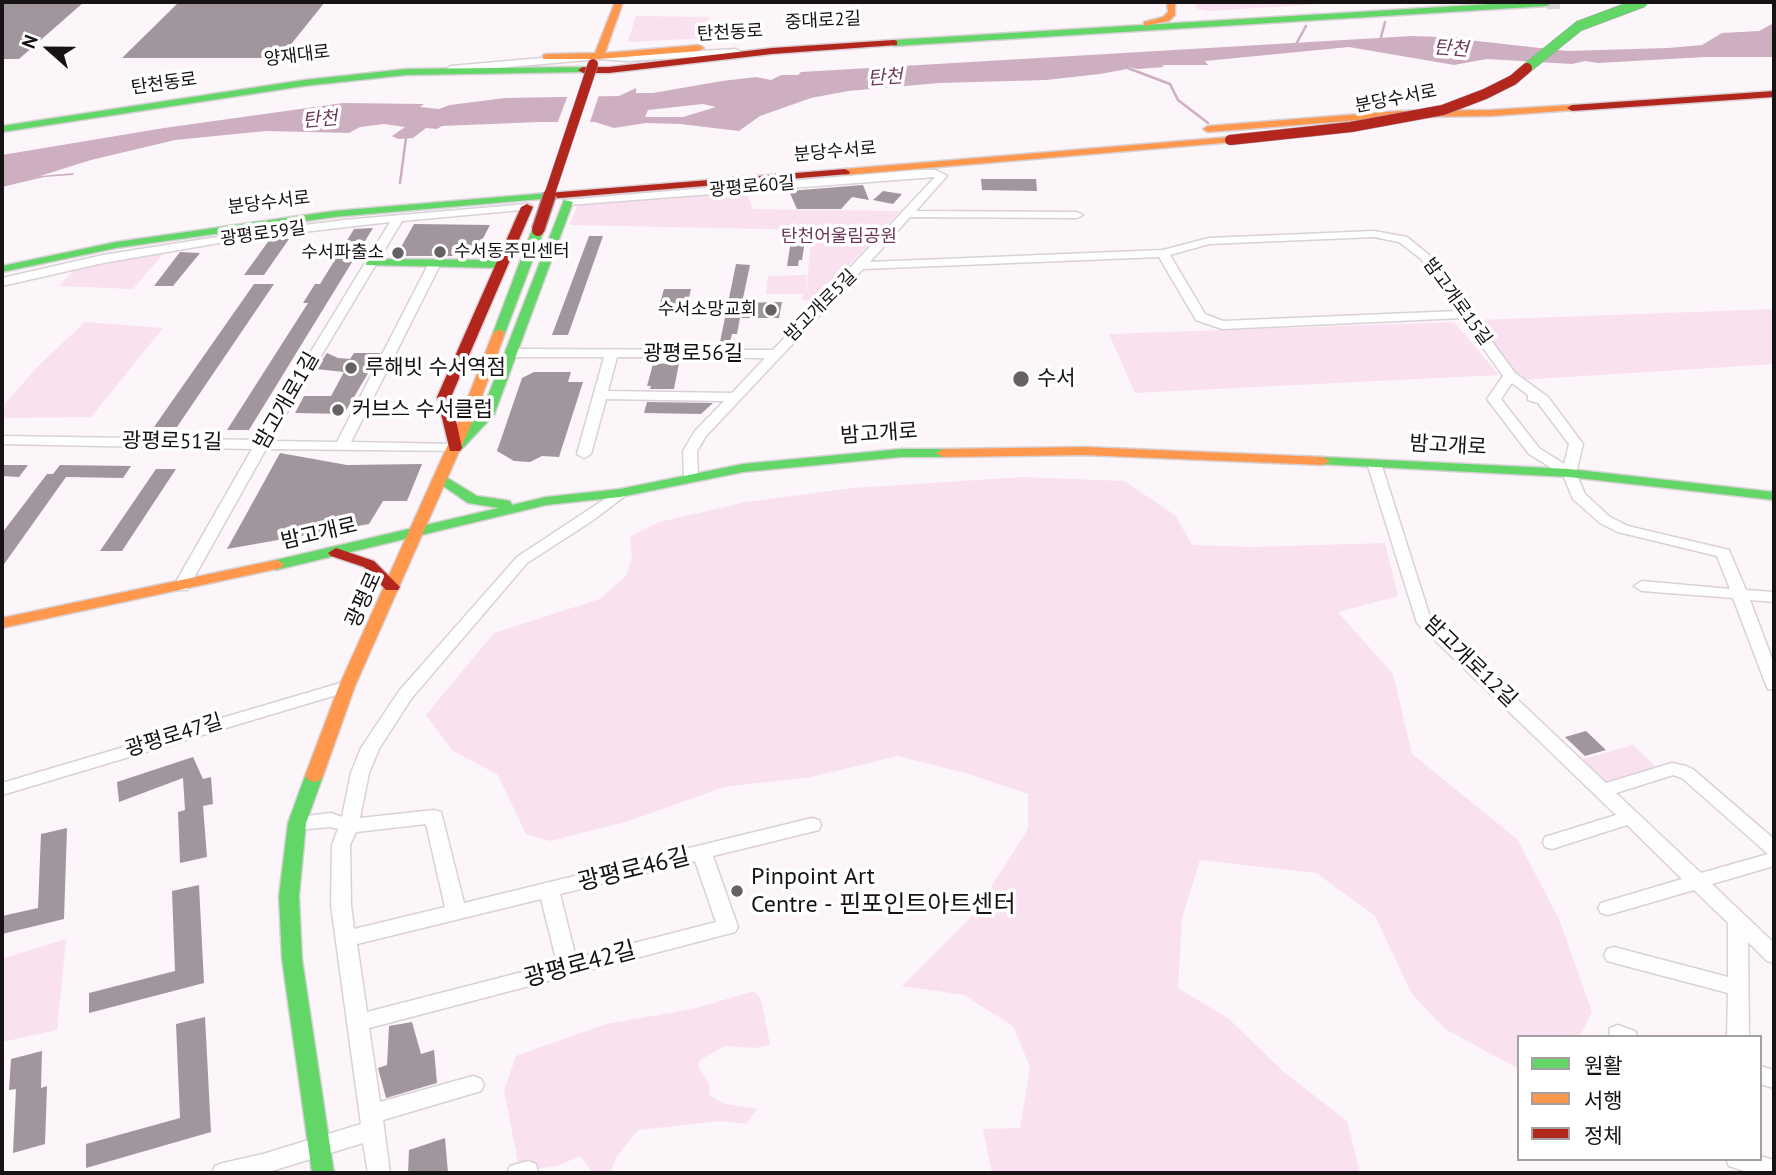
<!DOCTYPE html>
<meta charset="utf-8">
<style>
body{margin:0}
#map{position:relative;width:1776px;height:1175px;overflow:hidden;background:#fcf5f9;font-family:"PT Sans","Noto Sans KR",sans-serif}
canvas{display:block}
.frame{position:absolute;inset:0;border:4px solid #171214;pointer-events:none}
.legend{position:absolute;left:1517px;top:1035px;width:245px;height:126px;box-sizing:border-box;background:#fff;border:2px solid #a2a0a1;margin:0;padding:9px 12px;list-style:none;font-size:21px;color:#171214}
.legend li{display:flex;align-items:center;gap:14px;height:35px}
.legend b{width:35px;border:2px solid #a2a0a1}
.north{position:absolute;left:14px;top:14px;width:70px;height:70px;-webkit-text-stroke:5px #fff;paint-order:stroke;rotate:291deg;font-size:19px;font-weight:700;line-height:28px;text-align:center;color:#171214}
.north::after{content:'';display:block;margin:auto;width:24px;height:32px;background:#171214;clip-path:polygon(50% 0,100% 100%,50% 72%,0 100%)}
</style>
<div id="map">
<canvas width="1776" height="1175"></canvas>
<div class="frame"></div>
<ul class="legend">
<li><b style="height:9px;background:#63d668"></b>원활</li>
<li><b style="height:9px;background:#ff974d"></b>서행</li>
<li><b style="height:9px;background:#b3261e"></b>정체</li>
</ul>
<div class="north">N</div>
</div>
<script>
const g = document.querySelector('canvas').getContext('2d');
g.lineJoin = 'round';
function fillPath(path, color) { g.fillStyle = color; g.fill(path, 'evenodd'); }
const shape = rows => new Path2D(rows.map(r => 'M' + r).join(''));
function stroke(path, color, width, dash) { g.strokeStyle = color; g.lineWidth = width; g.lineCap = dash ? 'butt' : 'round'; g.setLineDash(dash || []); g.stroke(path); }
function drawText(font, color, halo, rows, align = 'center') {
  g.font = font + ' "PT Sans","Noto Sans KR",sans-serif'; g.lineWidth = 7; g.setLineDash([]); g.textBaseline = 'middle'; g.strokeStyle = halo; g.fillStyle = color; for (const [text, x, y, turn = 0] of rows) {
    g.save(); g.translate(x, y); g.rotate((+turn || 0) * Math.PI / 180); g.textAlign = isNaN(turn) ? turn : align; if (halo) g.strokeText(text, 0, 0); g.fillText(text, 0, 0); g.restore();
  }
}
const green = shape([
 [1194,2,1354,2,1209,11,1198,9],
 [636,16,709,17,703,38,632,42,628,41],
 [746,191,753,209,900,211,815,302,801,299,804,294,766,294,768,276,806,275,806,293,812,230,570,225,578,203],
 [164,253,133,289,59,286,75,269],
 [1774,309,1774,364,1519,380,1477,320],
 [85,322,163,328,91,417,2,418,2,407,39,365],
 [1454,322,1499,375,1135,393,1109,334],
 [1024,477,1124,481,1175,515,1192,545,1253,547,1385,543,1398,596,1338,612,1393,674,1412,754,1517,839,1559,919,1592,1012,1579,1037,1519,1037,1519,1069,1445,1029,1412,994,1375,916,1316,873,1200,860,1182,918,1178,988,1228,1018,1285,1073,1347,1121,1360,1173,992,1173,983,1129,1020,1128,1030,1067,1013,1026,964,995,902,986,974,914,1028,829,1028,794,965,773,898,756,811,777,724,787,629,821,550,841,526,834,498,775,452,750,426,715,494,633,600,599,626,576,632,557,630,537,659,522,746,502,853,488],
 [1633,745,1656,767,1600,784,1577,761],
 [66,939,57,1030,2,1042,2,959],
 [754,991,761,999,770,1045,755,1048,725,1046,700,1060,698,1067,710,1085,709,1095,725,1104,757,1109,746,1124,720,1121,638,1130,617,1156,610,1173,592,1173,581,1156,557,1166,523,1171,518,1162,504,1091,516,1056,606,1024,693,1009]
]);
const water = shape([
 [1774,23,1774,57,1705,57,1598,63,1585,61,1572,64,1487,59,1454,65,1349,47,1205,61,1208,65,1162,65,1164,67,1138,69,1127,67,1124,68,1127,69,1100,74,1046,80,939,83,848,91,811,98,760,116,739,131,680,124,646,123,614,128,595,122,539,122,442,126,437,129,426,128,413,138,398,139,392,136,405,127,384,124,360,127,349,133,266,131,175,140,91,160,40,176,74,173,73,175,44,177,2,187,2,155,164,128,343,103,424,104,420,107,439,109,450,105,505,98,619,96,636,88,636,93,653,93,722,81,756,77,771,80,781,75,798,75,801,72,1412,36,1470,38,1468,40,1567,51,1668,48,1702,45,1722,33,1759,31],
 [703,104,716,107,683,117,645,117,648,110]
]);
const pier = shape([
 [569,92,600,92,589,125,556,127]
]);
const stream = shape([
 [1380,41,1385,22],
 [1295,46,1306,26],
 [1125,67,1170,84,1178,100,1208,123],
 [400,183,406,138]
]);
const building = shape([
 [2,2,84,2,19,59,2,59],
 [179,2,325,2,280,58,122,58],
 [981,179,1036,179,1037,191,982,190],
 [863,185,869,200,852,197,841,209,797,209,789,191],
 [883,191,902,194,893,204,873,200],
 [414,224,490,225,478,248,485,248,481,256,396,256],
 [373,228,249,430,227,430,308,303,303,303,315,284,320,284,354,229],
 [792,234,806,234,802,260,799,260,798,266,787,266],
 [589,236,603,236,568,335,552,335],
 [270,239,289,239,264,275,244,275],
 [180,252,200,253,173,286,154,286],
 [736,264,750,265,742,303,782,302,779,318,740,318,737,334,732,334,730,342,720,342],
 [254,284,274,284,177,427,154,427],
 [664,289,691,289,686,311,658,310],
 [327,353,338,358,350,359,354,353,380,353,344,414,295,413,304,396,331,396,344,372,316,369],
 [679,363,674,389,650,389,651,386,647,386,653,364],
 [534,372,571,372,568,382,583,382,559,457,542,456,530,462,514,461,497,451,522,378],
 [647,402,713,403,701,414,644,413],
 [280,453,347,465,422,464,407,501,383,501,369,524,227,549],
 [2,465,28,465,19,477,2,476],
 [60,465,131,466,123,478,66,477,2,567,2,533,47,474,53,474],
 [156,469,176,469,122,551,100,551],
 [1586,731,1606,750,1585,756,1565,737],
 [193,757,203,779,211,777,213,804,203,806,207,857,180,863,178,812,185,810,183,778,119,802,117,782],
 [67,828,64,919,2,934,2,916,38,908,41,834],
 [199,885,204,983,89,1013,89,993,175,971,172,891],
 [205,1017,211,1132,86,1168,86,1144,180,1118,176,1024],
 [412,1022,421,1054,434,1050,437,1083,386,1098,378,1068,387,1065,389,1026],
 [42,1051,41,1088,47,1086,45,1144,13,1153,16,1089,9,1090,11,1059],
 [445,1138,448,1173,408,1173,409,1150]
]);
const secondaryTunnel = shape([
 [1547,3,1564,2]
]);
const street = shape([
 [736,49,741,52,739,54,628,61,599,59,451,72,446,69,451,66,599,53,628,55,736,49],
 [919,170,936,170,947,176,916,211,1077,212,1083,215,1077,218,910,217,870,262,1163,250,1209,238,1374,231,1407,237,1429,255,1515,373,1548,397,1583,444,1576,473,1585,494,1610,517,1628,526,1729,550,1746,590,1774,592,1774,602,1750,600,1774,664,1774,690,1768,689,1766,685,1733,598,1642,591,1634,586,1642,581,1730,589,1717,556,1618,532,1600,523,1573,499,1563,475,1529,454,1487,399,1503,376,1462,318,1222,329,1196,320,1159,257,863,269,706,436,697,451,698,477,691,481,684,477,683,451,695,431,724,401,606,399,591,454,584,458,577,454,604,357,513,357,507,353,513,349,773,350,935,177,568,205,564,204,564,200,919,170],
 [1374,237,1399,242,1421,259,1457,311,1223,321,1205,314,1170,255,1209,244,1374,237],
 [617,357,765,358,732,393,608,391,617,357],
 [1512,383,1528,395,1528,400,1538,403,1569,444,1564,464,1539,448,1501,399,1512,383],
 [527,204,531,205,531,209,402,221,270,441,337,442,429,263,435,259,441,263,351,442,455,444,462,448,460,451,266,449,187,590,175,590,173,587,252,449,2,444,2,436,257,440,390,222,242,239,103,263,2,286,2,278,103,255,242,233,344,220,527,204],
 [1374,459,1381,463,1430,617,1606,783,1672,763,1686,766,1694,770,1774,839,1774,866,1712,884,1774,943,1774,963,1767,961,1748,942,1749,1037,1727,1037,1728,993,1607,961,1604,955,1607,949,1614,947,1728,977,1728,923,1694,890,1608,915,1601,913,1598,908,1601,903,1682,879,1627,825,1552,849,1545,847,1543,842,1545,837,1616,815,1417,623,1367,463,1374,459],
 [1673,775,1682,778,1768,854,1701,873,1616,793,1673,775],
 [620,489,625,490,627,493,625,496,592,521,527,563,411,699,379,749,369,773,360,818,434,810,441,812,464,903,812,818,819,820,821,825,819,830,713,856,738,927,735,932,369,1028,380,1102,473,1076,481,1079,484,1085,481,1091,383,1120,390,1173,368,1173,363,1143,265,1173,212,1173,215,1166,223,1163,263,1154,361,1124,331,905,332,845,338,829,330,827,297,830,290,828,288,823,290,818,331,813,342,817,351,773,361,748,399,691,517,557,620,489],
 [426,824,445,907,354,929,351,905,350,845,356,832,426,824],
 [695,861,716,922,576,958,560,894,695,861],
 [541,899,557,963,367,1012,357,944,541,899],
 [347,681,353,682,355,686,353,690,2,795,2,783,347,681],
 [1618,1025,1635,1031,1638,1037,1609,1037,1610,1028,1618,1025],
 [1760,1066,1774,1070,1774,1088,1760,1084,1760,1066],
 [1760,1156,1774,1160,1774,1173,1751,1173,1729,1166,1726,1159,1760,1159,1760,1156],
 [528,1161,536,1164,538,1173,507,1173,510,1166,528,1161]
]);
const fast = shape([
 [1525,2,1551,3,1547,6,894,46,889,43,894,40,1525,2],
 [583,67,588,70,586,72,406,75,304,86,2,132,2,126,304,80,406,69,583,67],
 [548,193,552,194,552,198,334,217,116,248,2,272,2,266,116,242,334,211,548,193],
 [564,200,573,202,494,415,460,451,450,451,448,448,450,445,481,414,564,200],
 [538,227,544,230,505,333,499,337,495,336,493,333,532,230,538,227],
 [370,259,501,260,507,264,501,268,366,265,366,261,370,259],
 [901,449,943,449,950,453,943,457,901,457,743,472,620,497,546,505,276,570,268,565,276,560,499,508,468,503,436,481,434,478,436,475,441,474,477,496,505,500,510,501,512,505,546,497,620,489,743,464,901,449],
 [1323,457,1569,469,1774,492,1774,500,1569,477,1318,464,1316,461,1318,458,1323,457],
 [314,770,320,772,323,776,306,823,299,896,302,959,334,1173,312,1173,282,959,279,896,288,823,305,776,308,772,314,770]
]);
const slow = shape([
 [615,2,623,2,605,53,699,45,704,48,699,51,599,59,543,59,543,55,546,54,595,53,615,2],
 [1167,2,1175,2,1175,15,1169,21,1144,26,1144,22,1163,17,1168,12,1167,2],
 [1572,105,1577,108,1575,110,1491,116,1399,117,1208,132,1203,129,1208,126,1399,111,1491,110,1572,105],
 [1230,137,1235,140,1234,142,845,175,840,172,845,169,1230,137],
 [499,329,505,333,474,418,355,686,323,776,320,780,314,782,308,780,305,776,339,686,460,418,493,333,499,329],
 [1084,447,1323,457,1330,461,1323,465,1084,455,943,457,936,453,943,449,1084,447],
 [276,560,281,562,284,565,281,568,2,628,2,618,276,560]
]);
const jam = shape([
 [894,40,897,41,897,45,772,54,609,73,583,73,578,70,583,67,609,67,772,48,894,40],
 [1774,91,1774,97,1572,111,1567,108,1572,105,1774,91],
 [845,169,850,172,849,174,548,199,543,196,548,193,845,169],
 [527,204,533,207,451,397,462,448,460,451,450,451,437,397,521,207,527,204],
 [336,548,374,561,400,587,398,590,386,590,364,567,331,556,328,553,336,548]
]);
const fastBridge = shape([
 [1527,68,1579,26,1643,2]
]);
const jamBridgeFar1 = shape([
 [1230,140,1351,127,1443,110,1485,94,1513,80,1527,68],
 [549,196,593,64]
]);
const jamBridge = shape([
 [538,230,550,194]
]);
const markers = [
 [440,252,7,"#676164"],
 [398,253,7,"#676164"],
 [771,310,7,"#676164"],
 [351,368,7,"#676164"],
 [1021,379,9,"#676164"],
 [338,410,7,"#676164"],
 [737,891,7,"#676164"]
];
const farStreetnames = [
 ["중대로2길",823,21,-3],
 ["탄천동로",730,33,-3],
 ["양재대로",297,56,-7],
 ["탄천동로",164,84,-8],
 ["분당수서로",1396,99,-11],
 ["분당수서로",835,152,-5],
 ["광평로60길",752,187,-5],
 ["분당수서로",269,203,-7],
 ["광평로59길",263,234,-8],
 ["밤고개로15길",1457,302,54],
 ["밤고개로5길",821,306,-45]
];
const farParknames = [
 ["탄천어울림공원",839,237]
];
const farPoinames = [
 ["수서동주민센터",454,252,"left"],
 ["수서파출소",384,253],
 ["수서소망교회",757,310]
];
const farWaternames = [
 ["탄천",1451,49,4],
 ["탄천",885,78,-4],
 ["탄천",320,120,-5]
];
const streetNames = [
 ["광평로56길",693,354],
 ["밤고개로1길",287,401,-60],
 ["밤고개로",879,434,-4],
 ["광평로51길",172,442,1],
 ["밤고개로",1448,446,3],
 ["밤고개로",319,534,-13],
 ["광평로",364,600,-66],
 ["밤고개로12길",1470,662,44],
 ["광평로47길",174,736,-17]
];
const poiNames = [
 ["루해빗 수서역점",365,368],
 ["수서",1037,379],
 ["커브스 수서클럽",352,410]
];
const nearStreetnames = [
 ["광평로46길",634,870,-14],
 ["광평로42길",580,965,-15]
];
const nearPoinames = [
 ["Pinpoint Art",751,877],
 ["Centre - 핀포인트아트센터",751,905]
];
fillPath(green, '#fae1ef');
fillPath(water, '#ceafc1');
fillPath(pier, '#fcf5f9');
stroke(stream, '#ceafc1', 2.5);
fillPath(building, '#a1969d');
stroke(secondaryTunnel, '#dad3d7', 13, [13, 6]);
stroke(street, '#d8d2d6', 3);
stroke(fast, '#d8d2d6', 3);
stroke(slow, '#d8d2d6', 3);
stroke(jam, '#d8d2d6', 3);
fillPath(street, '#fffefe');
fillPath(fast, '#63d668');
fillPath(slow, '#ff974d');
fillPath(jam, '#b3261e');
stroke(fastBridge, '#b4a2ae', 11, []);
stroke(jamBridgeFar1, '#b4a2ae', 11, []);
stroke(jamBridge, '#b4a2ae', 15, []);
stroke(fastBridge, '#63d668', 10);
stroke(jamBridgeFar1, '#b3261e', 10);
stroke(jamBridge, '#b3261e', 12);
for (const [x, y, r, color] of markers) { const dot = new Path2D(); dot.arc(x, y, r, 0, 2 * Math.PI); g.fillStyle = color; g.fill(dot); stroke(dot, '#fff', 2.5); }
drawText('18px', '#171214', '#fff', farStreetnames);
drawText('18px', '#6d3658', '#fff', farParknames);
drawText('18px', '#171214', '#fff', farPoinames, 'right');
drawText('italic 19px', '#6e385a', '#fff', farWaternames);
drawText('21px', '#171214', '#fff', streetNames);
drawText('21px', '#171214', '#fff', poiNames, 'left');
drawText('24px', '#171214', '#fff', nearStreetnames);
drawText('24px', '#171214', '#fff', nearPoinames, 'left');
</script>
